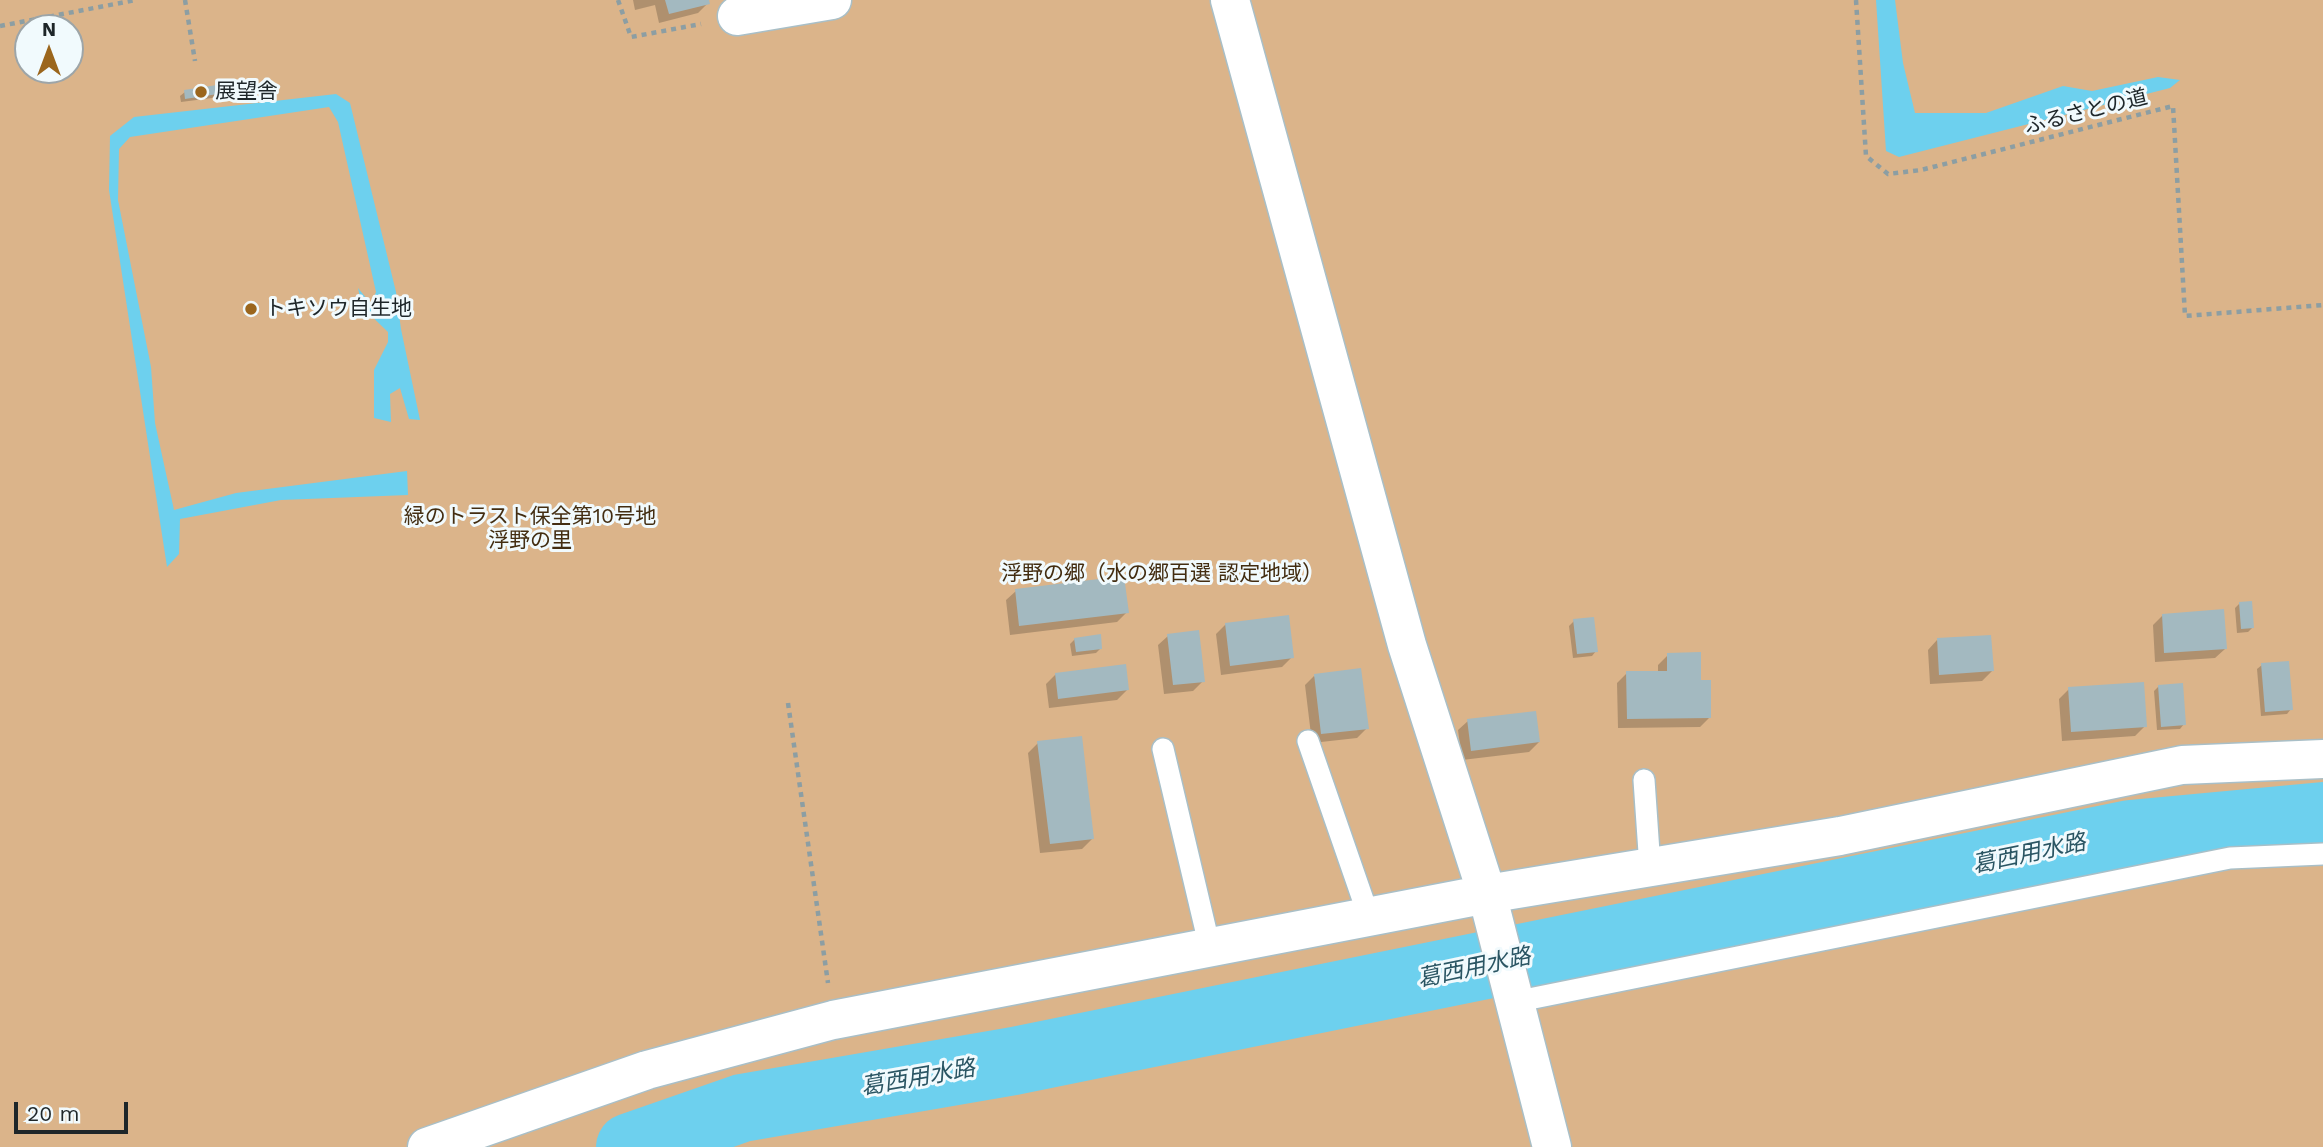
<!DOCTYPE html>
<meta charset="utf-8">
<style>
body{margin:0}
#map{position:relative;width:2323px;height:1147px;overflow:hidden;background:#d8f0f7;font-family:"Work Sans",sans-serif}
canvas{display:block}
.north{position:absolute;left:14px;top:14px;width:70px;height:70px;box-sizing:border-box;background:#f1fafd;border:2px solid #9da5a8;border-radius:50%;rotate:0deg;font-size:19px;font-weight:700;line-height:28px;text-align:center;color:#1e2629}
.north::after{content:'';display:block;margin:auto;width:24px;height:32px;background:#9b661d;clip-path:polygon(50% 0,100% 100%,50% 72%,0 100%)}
.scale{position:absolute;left:14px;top:1102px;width:114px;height:32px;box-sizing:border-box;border:4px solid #1e2629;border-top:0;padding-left:9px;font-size:21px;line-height:24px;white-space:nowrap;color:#1e2629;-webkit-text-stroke:5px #f1fafd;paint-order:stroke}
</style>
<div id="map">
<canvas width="2323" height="1147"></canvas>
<div class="north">N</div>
<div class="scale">20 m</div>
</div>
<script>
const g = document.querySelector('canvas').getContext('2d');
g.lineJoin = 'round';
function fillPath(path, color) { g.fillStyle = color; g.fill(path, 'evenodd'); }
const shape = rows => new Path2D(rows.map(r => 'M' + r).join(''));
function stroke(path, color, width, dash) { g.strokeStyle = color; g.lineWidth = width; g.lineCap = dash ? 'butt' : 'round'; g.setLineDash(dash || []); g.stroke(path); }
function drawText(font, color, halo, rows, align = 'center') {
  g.font = font + ' "Work Sans","Noto Sans JP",sans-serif'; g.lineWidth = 6; g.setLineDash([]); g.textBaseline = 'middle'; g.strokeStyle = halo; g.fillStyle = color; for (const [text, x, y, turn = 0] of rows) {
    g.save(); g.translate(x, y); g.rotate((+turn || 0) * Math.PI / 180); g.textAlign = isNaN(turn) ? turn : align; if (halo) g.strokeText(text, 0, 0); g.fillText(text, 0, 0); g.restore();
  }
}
const green = shape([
 [0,0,2323,0,2323,1147,0,1147],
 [28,28,70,28,70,70,28,70]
]);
const water = shape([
 [1876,0,1895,0,1903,63,1915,113,1986,113,2063,86,2092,91,2158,77,2180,80,2170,88,1899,157,1886,151],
 [336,94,350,103,396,292,401,329,420,420,409,419,400,388,390,394,391,422,374,418,374,370,388,342,388,332,362,307,358,288,371,304,376,292,338,122,329,107,130,137,119,149,118,200,151,367,155,423,174,510,236,493,407,471,408,495,281,500,180,519,179,554,167,567,109,190,110,136,134,117]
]);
const shadow = shape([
 [633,0,707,0,708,3,698,13,659,23,655,5,635,10],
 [185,92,217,93,212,98,181,102,180,96],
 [1016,591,1127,612,1117,622,1010,635,1006,600],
 [2240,603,2253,627,2248,632,2237,633,2235,608],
 [2163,615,2225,649,2215,658,2155,662,2153,625],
 [1574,621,1596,651,1592,656,1573,658,1569,626],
 [1226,624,1292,657,1282,667,1221,675,1216,634],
 [1168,636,1203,681,1193,691,1164,694,1158,645],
 [1075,639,1100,649,1096,653,1072,656,1070,644],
 [1937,640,1992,671,1982,681,1930,684,1928,650],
 [1668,655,1699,681,1709,718,1700,727,1618,728,1617,683,1627,673,1658,673,1658,665],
 [2262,665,2291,709,2287,714,2261,716,2257,669],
 [1056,674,1127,690,1117,700,1049,708,1046,684],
 [1314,676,1367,728,1357,738,1312,743,1305,685],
 [2159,686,2184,724,2180,729,2157,730,2154,691],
 [2069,689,2145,726,2135,736,2062,741,2059,699],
 [1468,721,1539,742,1529,752,1462,760,1458,730],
 [1038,743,1092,839,1082,849,1040,853,1028,753]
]);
const river = shape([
 [630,1147,742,1108,1014,1061,2130,834,2323,816]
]);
const building = shape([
 [665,0,709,0,710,4,669,14],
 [217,85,218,94,185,99,184,90],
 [1124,576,1129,613,1019,626,1015,589],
 [2252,601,2254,628,2241,629,2239,602],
 [2224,609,2227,649,2164,653,2162,614],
 [1289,615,1294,658,1230,666,1225,623],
 [1594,617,1598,652,1577,654,1573,619],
 [1199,630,1205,682,1173,685,1167,634],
 [1101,634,1102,649,1076,652,1074,638],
 [1991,635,1994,671,1939,675,1937,638],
 [1701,652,1701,680,1711,680,1711,718,1627,719,1626,671,1667,671,1667,653],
 [2289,661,2293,710,2265,712,2261,663],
 [1126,664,1129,690,1058,699,1055,673],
 [1361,668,1369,729,1321,734,1314,674],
 [2144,682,2147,727,2071,732,2068,687],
 [2183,683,2186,725,2161,727,2158,685],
 [1536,711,1540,742,1471,751,1467,719],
 [1082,736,1094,839,1050,844,1037,741]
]);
const path = shape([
 [185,0,195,61],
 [618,0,631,37,701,24],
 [1856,0,1866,156,1888,174,1921,170,2173,106,2185,316,2323,305],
 [0,26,136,0],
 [788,703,828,983]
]);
const lane = shape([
 [1308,741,1369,917],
 [1163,749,1210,948],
 [1644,780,1650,867],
 [1514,1002,2230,858,2323,854]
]);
const street = shape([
 [1230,0,1407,645,1487,894,1552,1147],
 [737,16,832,0],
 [427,1147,647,1070,833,1020,1487,894,1840,836,2182,765,2323,759]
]);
const markers = [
 [201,92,7,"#9b661d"],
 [251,309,7,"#9b661d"]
];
const poiNames = [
 ["展望舎",215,92],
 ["トキソウ自生地",265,309]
];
const streetNames = [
 ["ふるさとの道",2086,112,-14]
];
const parkNames = [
 ["緑のトラスト保全第10号地",530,517],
 ["浮野の里",530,541],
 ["浮野の郷（水の郷百選 認定地域）",1162,574]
];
const waterNames = [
 ["葛西用水路",2029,854,-12],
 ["葛西用水路",1474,968,-12],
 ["葛西用水路",918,1078,-10]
];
fillPath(green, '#dbb48a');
fillPath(water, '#6dd0ee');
fillPath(shadow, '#0003');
stroke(river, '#6dd0ee', 68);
fillPath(building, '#a3b9c0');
stroke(lane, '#a9bfc7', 24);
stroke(street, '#a9bfc7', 41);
stroke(path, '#8c9ea3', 4.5, [5, 5]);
stroke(lane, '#fff', 21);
stroke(street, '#fff', 38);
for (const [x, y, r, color] of markers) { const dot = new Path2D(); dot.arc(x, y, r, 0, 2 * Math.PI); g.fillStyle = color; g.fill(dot); stroke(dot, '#f1fafd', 2.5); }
drawText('21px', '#1e2629', '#f1fafd', poiNames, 'left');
drawText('21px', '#1e2629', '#f1fafd', streetNames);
drawText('21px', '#432d11', '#f1fafd', parkNames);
drawText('italic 23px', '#2a5563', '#f1fafd', waterNames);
</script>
